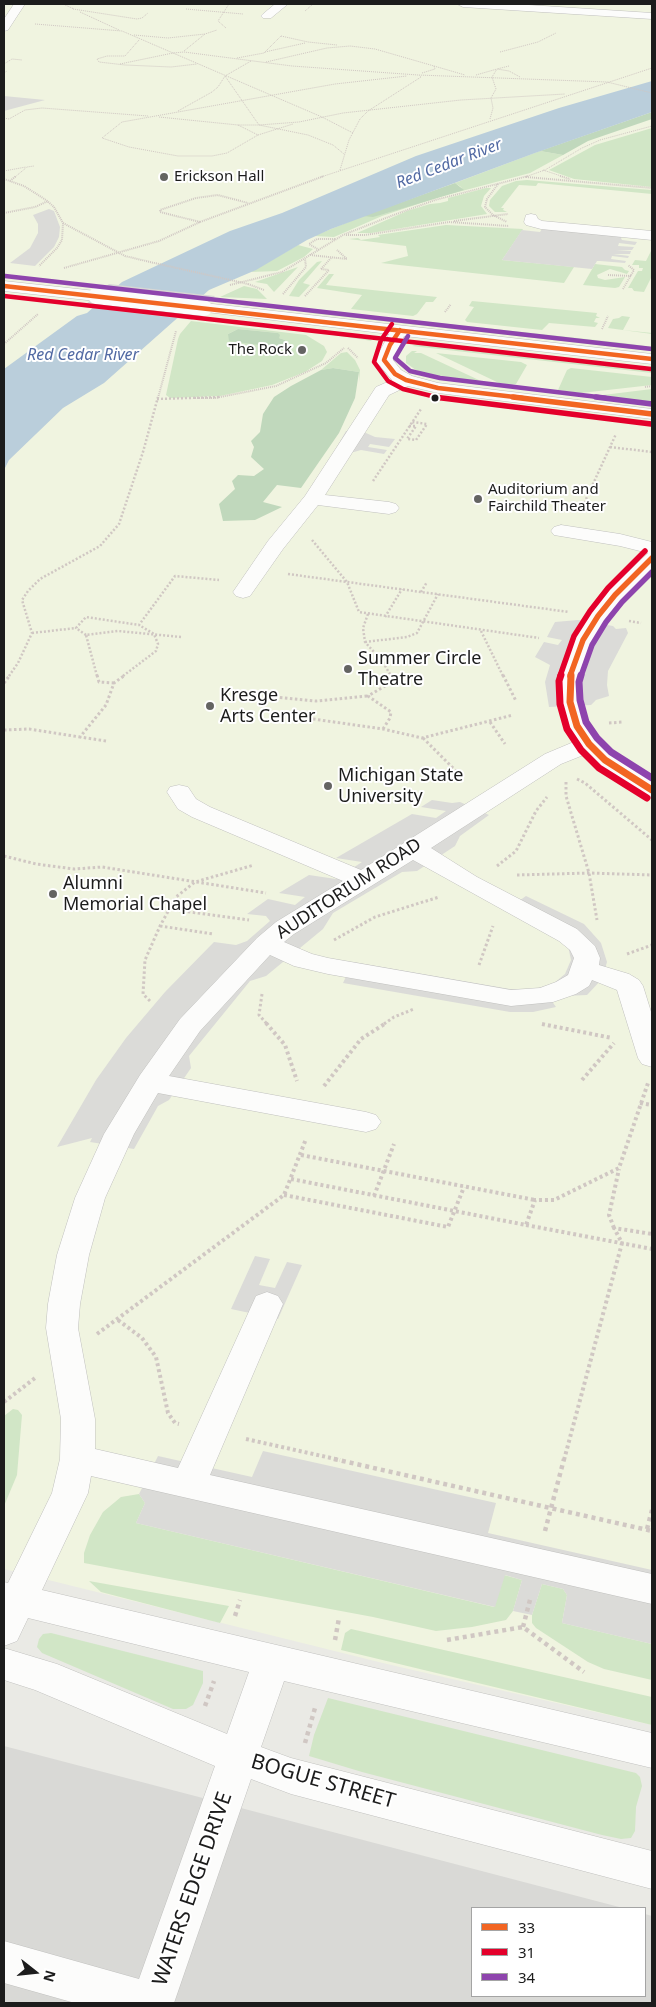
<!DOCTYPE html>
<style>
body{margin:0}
#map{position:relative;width:656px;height:2007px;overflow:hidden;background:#eaeae5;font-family:"Noto Sans",sans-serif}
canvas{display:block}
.frame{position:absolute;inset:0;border:5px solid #1c1c1c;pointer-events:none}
.legend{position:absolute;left:471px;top:1907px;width:175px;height:90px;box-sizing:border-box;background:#fff;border:1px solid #a4a4a4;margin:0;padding:6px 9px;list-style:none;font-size:15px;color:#1c1c1c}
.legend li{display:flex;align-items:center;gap:10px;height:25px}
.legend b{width:25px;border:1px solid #a4a4a4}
.north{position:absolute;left:10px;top:1947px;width:50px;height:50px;-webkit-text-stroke:4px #fff;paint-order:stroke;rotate:106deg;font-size:14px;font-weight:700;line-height:20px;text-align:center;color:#1c1c1c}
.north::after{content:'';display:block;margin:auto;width:18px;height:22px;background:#1c1c1c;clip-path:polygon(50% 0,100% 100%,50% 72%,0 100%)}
</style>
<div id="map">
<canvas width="656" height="2007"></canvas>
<div class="frame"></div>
<ul class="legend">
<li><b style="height:6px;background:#f26522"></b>33</li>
<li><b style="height:6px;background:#e4002b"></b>31</li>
<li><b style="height:6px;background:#8e44ad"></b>34</li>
</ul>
<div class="north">N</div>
</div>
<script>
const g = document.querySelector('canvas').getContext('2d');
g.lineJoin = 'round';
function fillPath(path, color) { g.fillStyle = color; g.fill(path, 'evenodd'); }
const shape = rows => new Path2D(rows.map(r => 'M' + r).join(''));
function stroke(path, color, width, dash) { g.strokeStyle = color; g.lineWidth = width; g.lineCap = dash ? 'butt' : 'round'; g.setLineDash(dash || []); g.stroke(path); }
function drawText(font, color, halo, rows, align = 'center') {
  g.font = font + ' "Noto Sans",sans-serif'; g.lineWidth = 4; g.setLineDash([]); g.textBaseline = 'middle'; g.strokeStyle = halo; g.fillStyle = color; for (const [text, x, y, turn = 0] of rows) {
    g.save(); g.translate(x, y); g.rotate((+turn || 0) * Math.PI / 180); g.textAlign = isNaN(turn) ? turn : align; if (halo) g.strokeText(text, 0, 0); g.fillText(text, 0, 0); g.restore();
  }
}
const residential = shape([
 [4,1746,623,1908,472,1908,472,1996,645,1996,645,1914,652,1916,652,2003,4,2003]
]);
const education = shape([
 [4,4,652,4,652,1725,387,1664,4,1569]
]);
const grass = shape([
 [652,128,652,187,574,179,549,170,595,145],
 [540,151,563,155,530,173,439,197,382,216,334,237,314,236,363,216,384,214,449,193,463,190,461,187,455,183],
 [527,180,652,190,652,194,538,183,536,186,519,185,501,208,504,208,503,210,507,212,495,212,489,206,490,200,502,186,516,181],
 [486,188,491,188,484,196,481,206,487,214,371,233,357,233,407,211,430,204,440,203,448,201,448,198],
 [446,225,523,229,502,260,574,267,564,283,381,263,408,256,406,246,349,239,358,238,361,240,380,237,378,235],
 [298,245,313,249,304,257,277,271,251,272],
 [652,249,652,276,644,292,634,291,632,288,628,288,638,271,642,271,643,268,639,268,639,265,632,265,635,260,646,261],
 [322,261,303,283,310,285,299,297,289,296,299,280,317,262],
 [595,264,622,267,625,270,629,271,627,274,610,269,597,275,598,278,605,280,625,277,619,287,615,288,583,285],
 [298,267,274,292,267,284,255,282],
 [329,274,334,274,326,285,437,297,433,302,426,302,417,314,413,316,351,309,362,295,317,288],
 [244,286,257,289,267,299,220,297],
 [472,301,597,313,596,316,600,318,596,318,594,322,598,323,595,327,549,323,542,330,467,322,465,320,474,307,469,306],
 [312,310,320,310,623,343,652,347,652,351,309,313],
 [622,316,630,317,623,330,652,333,652,334,608,328,613,319,619,318],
 [191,321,306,335,324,346,327,352,322,361,305,372,272,385,220,396,170,398,166,395,178,339,180,334],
 [238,329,278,333,279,338,285,340,285,343,281,346,263,345,228,334],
 [309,328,355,334,367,337,372,341,308,331],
 [421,343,438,343,509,354,652,371,652,373,412,346],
 [412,351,417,351,414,353,421,353,481,381,482,383,475,384,443,380,423,375,406,363,406,356],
 [347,352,355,360,360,370,359,382,359,372,333,368,321,370,341,353],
 [436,353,521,362,527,365,516,384,511,385,499,383],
 [571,368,652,377,652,385,581,393,558,390,567,370],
 [652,389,652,406,591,399,603,395],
 [13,1409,18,1410,22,1415,17,1475,4,1506,4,1416],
 [139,1494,145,1503,136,1523,494,1607,504,1575,522,1580,513,1611,506,1620,472,1627,436,1631,373,1617,84,1563,84,1553,90,1535,103,1512,121,1497],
 [89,1581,229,1606,220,1623,101,1592],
 [542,1584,563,1589,567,1595,562,1623,652,1644,652,1680,604,1669,588,1662,536,1628,532,1623,532,1615],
 [351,1629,652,1697,652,1725,341,1650,345,1633],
 [51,1633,203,1671,203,1683,193,1705,186,1709,173,1709,42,1653,37,1647,39,1639,43,1634],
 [328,1698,636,1773,640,1777,642,1786,636,1807,635,1831,631,1838,621,1839,602,1835,362,1772,309,1756,314,1735]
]);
const forest = shape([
 [652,112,652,119,588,141,563,155,540,151],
 [455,183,464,190,384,214,373,217,363,216],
 [238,329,278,333,280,335,279,338,285,340,285,343,275,347,229,341,228,334],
 [333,368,359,372,355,398,339,433,301,488,277,485,263,502,282,507,255,520,223,521,219,504,235,489,232,481,238,475,254,476,264,469,251,457,254,447,251,441,260,432,263,414,274,397,291,386,321,370]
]);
const parking = shape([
 [4,96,45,100,4,111],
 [49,209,54,211,60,227,59,237,54,247,35,266,10,263,30,248,38,233,38,224,33,215],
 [546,223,625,231,621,238,622,240,637,242,635,245,619,243,618,246,634,247,632,250,616,250,631,251,630,254,613,254,629,256,628,258,612,256,611,259,626,261,625,263,600,261,597,261,592,269,502,260,522,230,540,232],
 [346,431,366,433,375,437,395,439,389,447,370,444,368,447,387,450,384,454,361,450,354,452,335,450],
 [578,620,613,626,616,629,626,628,628,633,608,671,607,685,609,696,596,700,591,705,549,707,545,682,550,665,535,657,544,642,558,645,562,640,547,637,555,622],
 [432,800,452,803,460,802,489,815,460,836,455,846,417,871,402,872,333,913,323,929,266,976,250,981,189,1056,191,1068,169,1100,158,1106,134,1149,90,1142,92,1138,57,1147,96,1080,126,1038,165,992,214,942,236,945,247,941,270,921,266,916,247,914,268,899,295,905,305,897,279,893,309,875,336,879,362,862,336,858,412,814,436,818,446,811,421,807],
 [526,896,584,924,601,943,607,962,602,979,587,995,564,996,551,1000,556,1007,533,1012,510,1012,343,983,353,962,510,989,535,989,554,983,565,974,571,960,568,946,552,935,505,911],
 [255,1256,270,1259,259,1285,275,1288,287,1262,302,1265,278,1319,231,1309],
 [263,1451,496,1503,488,1533,652,1570,652,1644,562,1623,567,1595,563,1589,542,1584,532,1615,513,1611,522,1580,505,1575,495,1607,136,1523,145,1503,139,1494,158,1456,252,1477]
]);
const water = shape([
 [652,81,652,112,535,153,331,229,307,240,256,270,209,290,104,383,63,408,9,460,4,470,4,369,77,316,87,313,122,282,230,231,282,213,416,156,559,108]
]);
const pier = shape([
 [109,284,215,296,192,320,83,307]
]);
const pathFar5 = shape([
 [63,4,74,9],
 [73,9,137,19,142,18,148,13],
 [186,9,243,14],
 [305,11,313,4],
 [80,12,119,30],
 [35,24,122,31,173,53,184,52,292,66,418,75,607,82,652,93],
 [226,28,218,21,229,4],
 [134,35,168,38,205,34],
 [281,36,308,42,337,45],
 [139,40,125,56,107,56,97,59,99,62,125,65,171,67,197,64],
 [184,51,205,34,217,30],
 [265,52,305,43],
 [500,52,538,42,556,33],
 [237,58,264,53,281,36],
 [251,61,225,76,259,125,299,122,343,113,461,100,565,94],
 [266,62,327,48,350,46,375,49,434,66,435,69,422,73],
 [4,64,12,59,22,60],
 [120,64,173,53,322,117,353,133],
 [434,66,465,75],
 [509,66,497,69,509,71,520,77],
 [4,73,7,71],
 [476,75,497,69],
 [178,111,212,92,218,87,225,76],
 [159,117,238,125,259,125,308,135,333,145,344,154],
 [4,118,9,119,25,110,42,108,148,116],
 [490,119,493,108,491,98,496,89,492,77,497,69],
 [238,125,258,135,227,153,212,156,178,156,129,147,102,138,122,122,335,84,407,76],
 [258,135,293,124],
 [340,170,349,140,360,119,368,111,421,77,419,75],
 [543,170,564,177],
 [4,171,26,167],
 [15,177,27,167,34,166],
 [321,177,652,68],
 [525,177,545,170,582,148,600,140,652,126]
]);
const pathFar4 = shape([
 [560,176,570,179],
 [526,177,652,188],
 [4,179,24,186,46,200,54,207,63,223,62,240,57,248,39,266],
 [10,181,16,176],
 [498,184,487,199,485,207,493,215,507,222],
 [4,213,35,207,48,201],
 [454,221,508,214],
 [200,222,160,212,160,210,196,198,218,195,248,203],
 [63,223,125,256,150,262],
 [346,235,365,235,449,222,509,226],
 [319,250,309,244,317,239,336,239],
 [310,255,347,259,337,250],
 [64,268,159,241,200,222,324,176],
 [321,269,331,258],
 [608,275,631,276],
 [248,284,264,290],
 [230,285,282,272,343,235,391,216,435,200,528,176],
 [623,289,634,270,628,265],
 [283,294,306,267,305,259],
 [305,296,329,270,321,269],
 [445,312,451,304],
 [602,329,608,316],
 [4,344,38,314],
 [348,348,358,358],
 [645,387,652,386],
 [158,398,176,331],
 [195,398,215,398,276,386,326,363,344,348]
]);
const pathFar3 = shape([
 [157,399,221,397],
 [409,426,416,426,407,439,416,440,427,424,412,422],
 [610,447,652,452],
 [373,481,421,409],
 [581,510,616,434],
 [312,540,347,582,359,612,539,638],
 [288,574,569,612],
 [421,592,427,582],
 [368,614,363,628,365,642,382,661,390,674,389,676],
 [385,617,402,589],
 [629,621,641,623],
 [481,631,503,676],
 [32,633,76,628],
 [86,635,76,628,86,617,139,625,175,576,219,580],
 [365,642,407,637,417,633,438,594],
 [9,676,18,663,32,633,22,600,28,591,40,579,100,546,119,524,143,452,158,397],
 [97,676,86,635,118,631,181,637],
 [123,676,156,651,158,644,154,634,139,625]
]);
const pathFar2 = shape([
 [97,675,99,682,114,683],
 [503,675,516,701],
 [4,683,10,675],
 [265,696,316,701,368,696],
 [313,719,383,729,422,738,513,715],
 [490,722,505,744],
 [609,723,623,722],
 [383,729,390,718,391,712,368,696,385,686,390,675],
 [4,730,29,729,80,737],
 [423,738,459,774],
 [106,741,80,737,106,705,114,683,125,675],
 [577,779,585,783,652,840],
 [566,782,566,796,589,873,597,920],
 [4,856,36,864,74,869,102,867,266,893],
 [497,866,516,851,536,811,547,797],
 [517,875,589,873,652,875],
 [168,909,249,920],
 [160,926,213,934],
 [334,940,375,917,439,897],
 [627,954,652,945],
 [479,965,493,926],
 [262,994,259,1015,267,1024],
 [150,1001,143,994,145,960,160,926,176,897,195,882,254,865],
 [384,1024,394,1017,414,1009]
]);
const pathFar1 = shape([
 [266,1023,285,1045,297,1081],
 [542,1024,612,1038],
 [582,1080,614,1043],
 [324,1086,361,1039,386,1023],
 [640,1103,652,1105],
 [301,1155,535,1200],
 [291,1179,526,1225,535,1200,554,1200,619,1168,648,1083],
 [284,1195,448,1227,464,1187],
 [374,1196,394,1144],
 [526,1225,652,1249],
 [614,1228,609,1215,619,1169],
 [118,1320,142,1338,156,1357,168,1413,175,1423,179,1424],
 [97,1334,284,1195,306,1139],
 [4,1402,35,1378],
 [246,1439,340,1460],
 [564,1460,622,1243,614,1228,652,1234]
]);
const path = shape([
 [334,1459,652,1531],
 [647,1529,652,1510],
 [545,1531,564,1459],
 [235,1616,240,1600],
 [523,1627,531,1596],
 [335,1640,339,1618],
 [447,1640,523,1627,584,1672],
 [205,1706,214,1681],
 [305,1743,315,1708]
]);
const minor = shape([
 [14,4,25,4,8,30,4,31,4,19,14,4],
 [275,4,288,4,271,18,263,18,261,16,263,14,275,4],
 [457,4,513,4,652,13,652,19,463,7,457,4],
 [531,214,536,215,538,219,542,221,652,231,652,240,541,229,526,225,524,222,526,215,531,214],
 [4,281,96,291,102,293,104,296,102,299,96,301,4,291,4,281],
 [204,303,652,354,652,364,404,336,393,360,401,370,412,376,438,383,652,409,652,419,438,393,408,386,389,395,325,495,389,502,396,504,399,508,396,512,389,514,318,505,283,549,250,596,243,598,236,596,233,592,268,541,305,496,376,387,392,380,375,360,389,334,198,311,196,308,198,305,204,303],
 [561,525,620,534,652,542,652,569,622,599,607,619,594,640,585,661,580,681,581,702,589,726,597,739,613,755,652,780,652,797,643,795,597,765,586,754,561,764,431,848,477,877,577,929,595,946,600,958,599,965,629,974,639,980,643,986,652,1015,652,1067,642,1064,638,1058,617,990,592,980,589,986,576,994,553,1002,511,1006,328,974,294,966,270,955,200,1031,169,1076,366,1112,376,1115,381,1122,376,1129,366,1132,158,1093,134,1134,105,1198,89,1255,80,1304,78,1328,95,1419,95,1449,178,1468,256,1296,267,1292,278,1296,283,1304,210,1475,652,1574,652,1604,91,1476,88,1493,42,1590,652,1733,652,1768,284,1681,261,1747,291,1758,652,1851,652,1889,291,1794,251,1779,174,2003,75,2003,4,1983,4,1941,139,1979,215,1766,35,1690,4,1680,4,1648,57,1664,227,1734,249,1672,28,1618,17,1641,4,1646,4,1582,8,1583,52,1493,60,1459,61,1419,46,1328,48,1304,57,1255,75,1198,104,1134,140,1075,180,1019,257,938,276,922,343,881,192,817,178,809,167,792,170,787,179,785,188,787,196,799,210,807,361,870,545,754,576,741,565,726,559,702,558,681,563,661,572,640,590,611,608,591,648,553,620,546,554,535,551,531,554,527,561,525],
 [413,860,559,941,570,950,574,958,568,975,556,982,540,988,511,990,328,958,312,954,284,942,294,934,413,860]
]);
const pathBridge = shape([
 [150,262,248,284]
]);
const minorBridge = shape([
 [96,296,204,308]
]);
const bus1Far2 = shape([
 [4,286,652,359],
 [400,330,390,345,384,360,395,374,406,380,438,388,523,398]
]);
const bus1Far1 = shape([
 [513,397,652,414],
 [570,676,583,640,598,616,615,595,652,558]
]);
const bus1 = shape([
 [571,675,570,702,577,726,589,744,605,760,652,790]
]);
const bus2Far2 = shape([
 [4,296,651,369],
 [392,324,381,340,374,362,388,381,403,389,440,398]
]);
const bus2Far1 = shape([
 [434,397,651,424],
 [560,676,574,636,590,611,608,588,645,551]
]);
const bus2 = shape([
 [561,675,559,681,560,704,567,729,581,750,599,768,647,798]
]);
const bus3Far2 = shape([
 [5,276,652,349],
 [408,336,395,358,410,371,440,378,606,398]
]);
const bus3Far1 = shape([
 [596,397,652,404],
 [581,676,592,645,606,622,622,602,652,572]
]);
const bus3 = shape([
 [581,675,579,682,580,700,586,722,597,738,611,752,652,778]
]);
const markers = [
 [164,177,5,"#646462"],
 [302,350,5,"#646462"],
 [435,398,4.5,"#1c1c1c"],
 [478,499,5,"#646462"],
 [348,669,5,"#646462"],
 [210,706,5,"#646462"],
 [328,786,5,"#646462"],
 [53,894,5,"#646462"]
];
const farPoinames = [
 ["Erickson Hall",174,177],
 ["The Rock",292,350,"right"],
 ["Auditorium and",488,490],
 ["Fairchild Theater",488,507]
];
const farWaternames = [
 ["Red Cedar River",449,164,-21],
 ["Red Cedar River",83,355]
];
const poiNames = [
 ["Summer Circle",358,659],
 ["Theatre",358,680],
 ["Kresge",220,696],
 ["Arts Center",220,717],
 ["Michigan State",338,776],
 ["University",338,797],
 ["Alumni",63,884],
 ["Memorial Chapel",63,905]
];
const streetNames = [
 ["AUDITORIUM ROAD",349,889,-33]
];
const nearStreetnames = [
 ["BOGUE STREET",323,1782,16],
 ["WATERS EDGE DRIVE",193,1889,-71]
];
fillPath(residential, '#d9d9d6');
fillPath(education, '#f0f4e0');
fillPath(grass, '#d1e6c6');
fillPath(forest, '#c0d8bc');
fillPath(parking, '#dbdbd8');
fillPath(water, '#bacedb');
fillPath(pier, '#d7d7d5');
stroke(minor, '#c1c1bf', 1);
stroke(pathFar5, '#d0c7c3', 1, [1, 1]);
stroke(pathFar4, '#d0c7c3', 2, [1, 1]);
stroke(pathFar3, '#d0c7c3', 2.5, [2, 2]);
stroke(pathFar2, '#d0c7c3', 3, [2.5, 2.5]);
stroke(pathFar1, '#d0c7c3', 4, [3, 3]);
stroke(path, '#d0c7c3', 4.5, [4, 4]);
fillPath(minor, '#fcfcfb');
stroke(minorBridge, '#c1c1bf', 17, []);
stroke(pathBridge, '#d0c7c3', 2, [1, 1]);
stroke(minorBridge, '#fcfcfb', 16);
stroke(bus1Far2, '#f26522', 4.5);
stroke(bus1Far1, '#f26522', 5.5);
stroke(bus1, '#f26522', 7);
stroke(bus2Far2, '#e4002b', 4.5);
stroke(bus2Far1, '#e4002b', 5.5);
stroke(bus2, '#e4002b', 7);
stroke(bus3Far2, '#8e44ad', 4.5);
stroke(bus3Far1, '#8e44ad', 5.5);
stroke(bus3, '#8e44ad', 7);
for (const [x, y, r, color] of markers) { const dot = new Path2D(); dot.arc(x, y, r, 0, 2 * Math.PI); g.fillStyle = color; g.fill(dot); stroke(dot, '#fff', 2); }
drawText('15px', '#1c1c1c', '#fff', farPoinames, 'left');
drawText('italic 16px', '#5169a3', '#fff', farWaternames);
drawText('18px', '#1c1c1c', '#fff', poiNames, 'left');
drawText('18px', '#1c1c1c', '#fff', streetNames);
drawText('21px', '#1c1c1c', '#fff', nearStreetnames);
</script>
